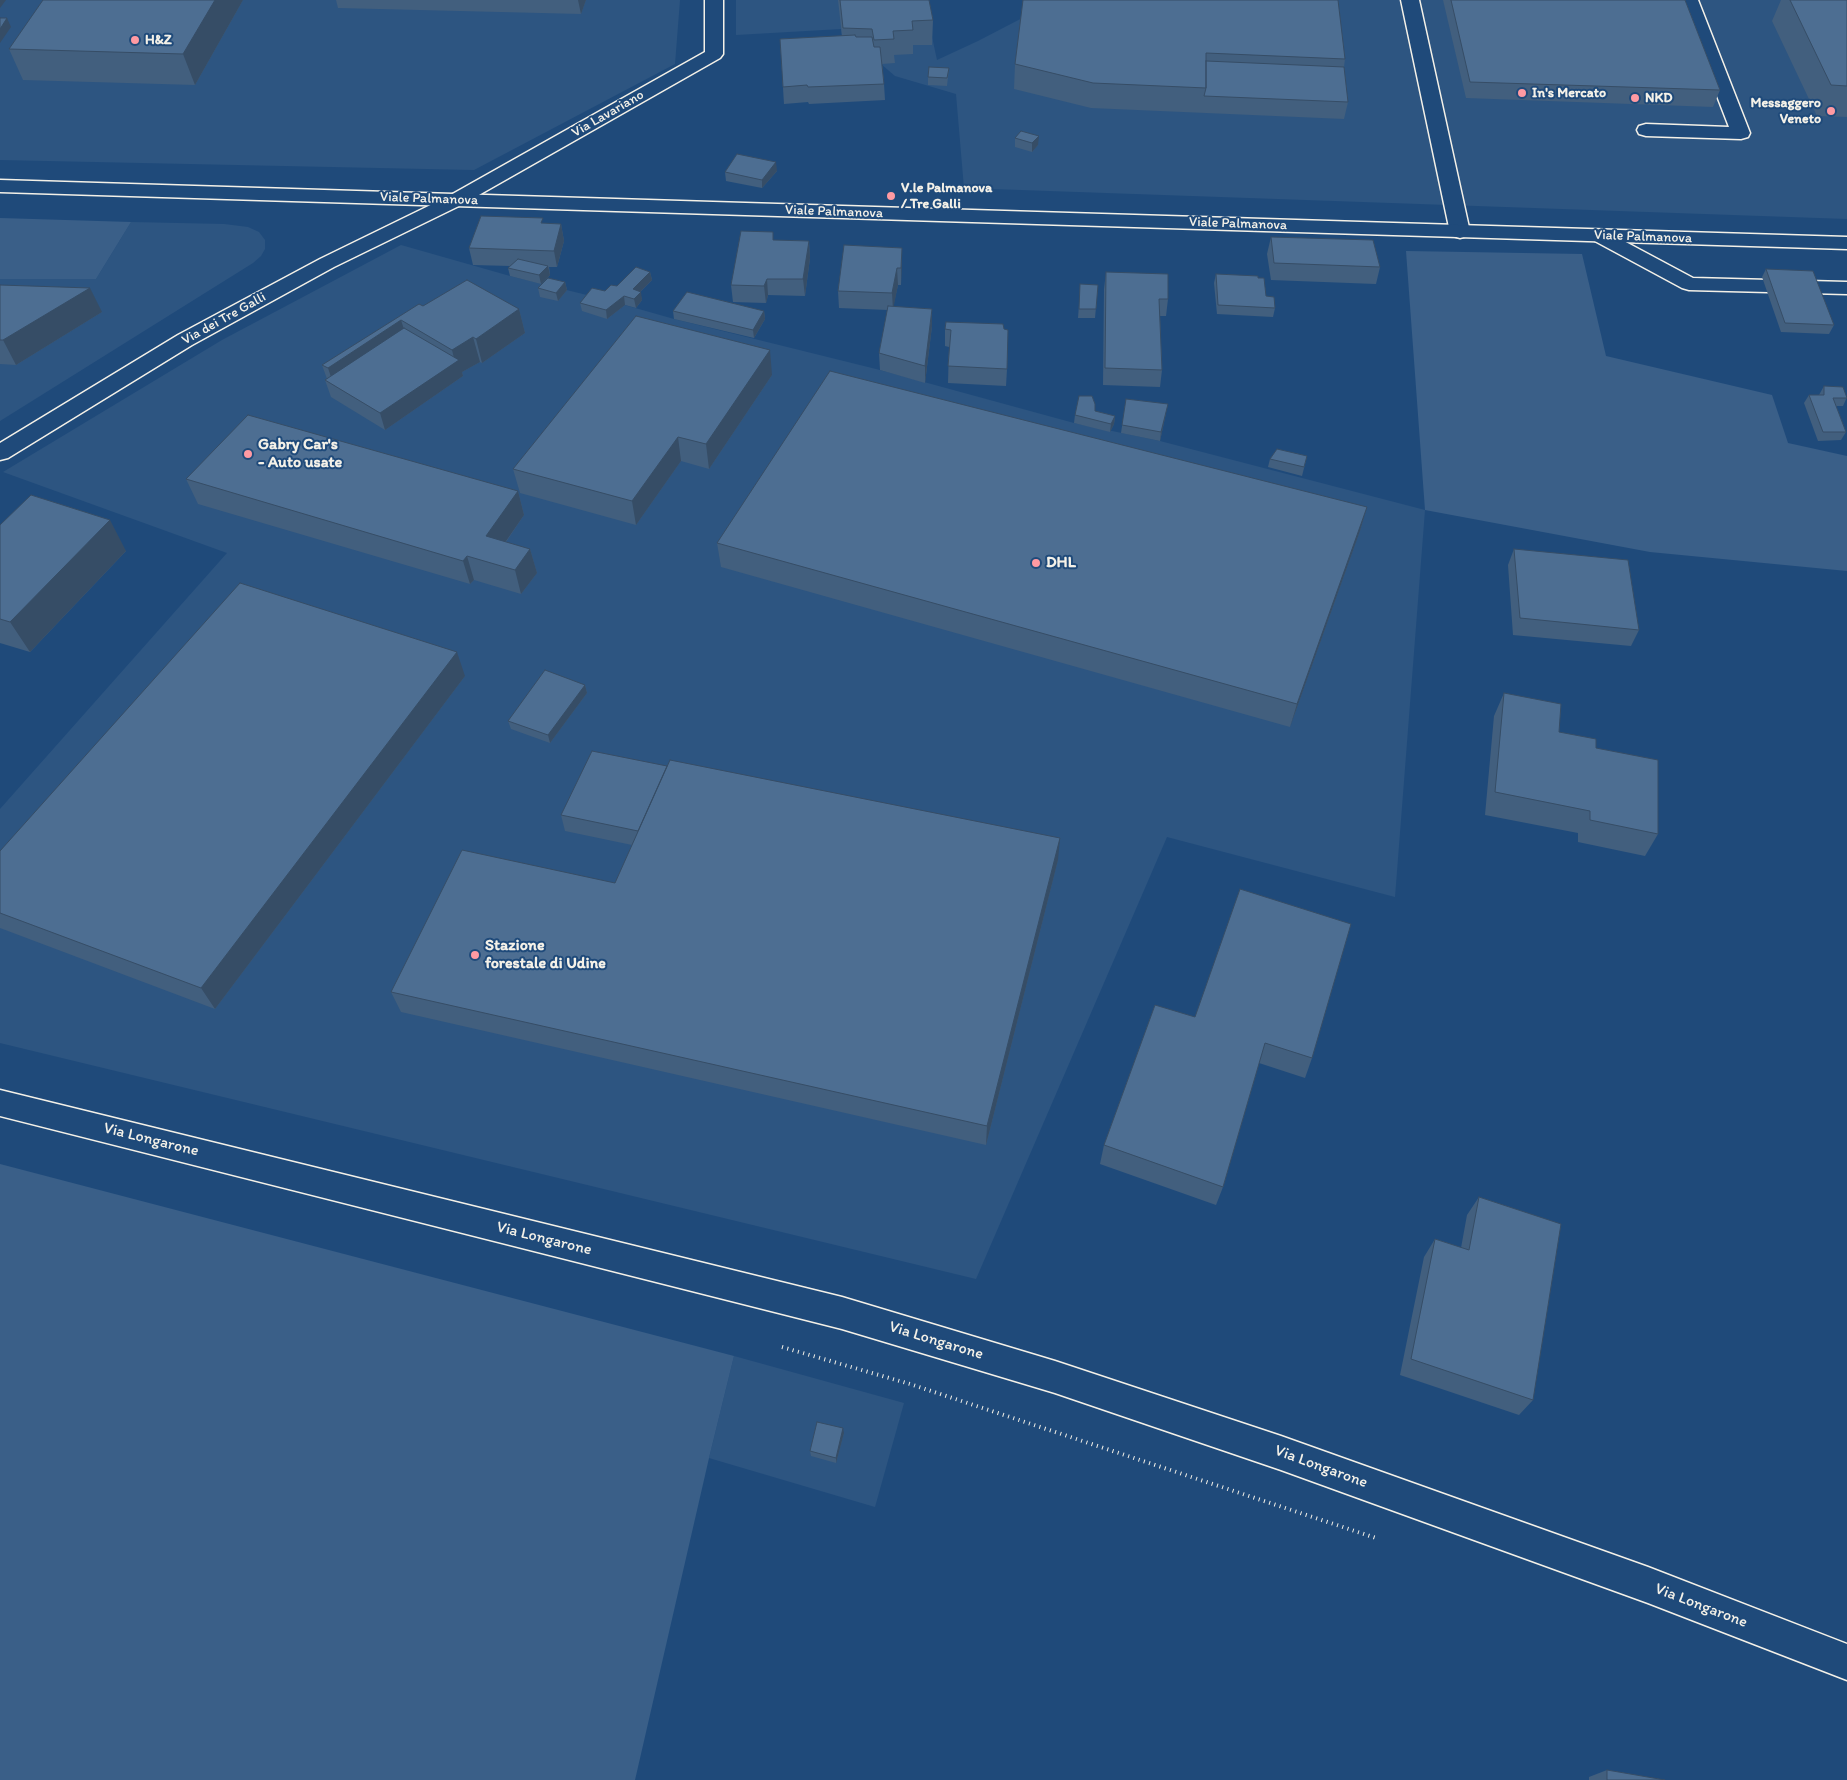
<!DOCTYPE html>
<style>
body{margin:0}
canvas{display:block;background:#1f4a7a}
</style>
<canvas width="1847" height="1780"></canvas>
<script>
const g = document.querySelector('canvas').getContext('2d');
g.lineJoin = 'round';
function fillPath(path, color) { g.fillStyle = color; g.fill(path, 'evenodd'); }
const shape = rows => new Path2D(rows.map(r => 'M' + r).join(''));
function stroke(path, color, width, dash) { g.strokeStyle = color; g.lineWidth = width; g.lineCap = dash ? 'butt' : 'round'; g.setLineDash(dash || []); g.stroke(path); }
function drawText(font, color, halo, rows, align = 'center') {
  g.font = font + ' Itim,sans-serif'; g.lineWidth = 4; g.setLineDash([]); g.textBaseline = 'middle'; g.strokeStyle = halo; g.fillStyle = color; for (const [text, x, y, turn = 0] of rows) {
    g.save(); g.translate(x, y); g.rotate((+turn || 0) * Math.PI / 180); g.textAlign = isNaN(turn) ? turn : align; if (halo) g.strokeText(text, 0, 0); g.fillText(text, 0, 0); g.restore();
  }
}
const built = shape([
 [0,0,680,0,675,64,474,170,0,160],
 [736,0,924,0,937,60,978,41,1057,0,1847,0,1847,219,964,188,956,94,895,76,881,64,844,52,841,29,736,35],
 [131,222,224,224,248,227,259,232,265,240,265,249,261,256,253,263,0,421,0,279,96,279],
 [401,245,510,276,607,300,674,319,880,370,1074,423,1160,441,1425,510,1395,897,1167,837,976,1279,0,1043,0,809,227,553,3,472,222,340],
 [734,1356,904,1403,875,1507,709,1458]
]);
const green = shape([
 [0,218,131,222,96,279,0,279],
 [1406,251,1582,254,1606,356,1772,395,1788,443,1847,456,1847,571,1650,552,1425,510],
 [0,1164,734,1356,709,1458,635,1780,0,1780]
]);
const path = shape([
 [782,1347,910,1384,1376,1538]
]);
const service = shape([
 [1401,0,1419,0,1470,232,1467,236,1460,238,1453,236,1450,232,1401,0],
 [1680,0,1698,0,1750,133,1748,137,1741,139,1646,136,1639,134,1637,130,1639,126,1646,124,1729,127,1680,0],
 [1600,230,1607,232,1693,278,1847,282,1847,294,1689,290,1682,288,1593,240,1590,236,1593,232,1600,230]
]);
const minor = shape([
 [705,0,723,0,723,54,720,58,463,204,334,267,192,345,8,458,0,460,0,443,178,335,320,259,449,196,705,52,705,0],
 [0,1090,842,1297,1055,1361,1281,1436,1648,1567,1847,1644,1847,1680,1648,1603,1281,1470,1055,1393,842,1329,0,1116,0,1090]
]);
const primary = shape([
 [0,180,1847,237,1847,249,0,192,0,180]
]);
const wall = shape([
 [243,0,195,85,23,80,9,49],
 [336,0,586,0,581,14,338,8],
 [838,0,929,0,933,20,932,45,913,45,913,54,894,55,895,63,882,64,884,84,885,100,809,104,808,102,784,104,780,39,842,36],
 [1023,0,1345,59,1344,67,1348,102,1344,119,1091,108,1014,89,1015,64],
 [1443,0,1685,0,1720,90,1713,107,1466,98],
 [1781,0,1847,0,1847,117,1817,116,1772,21],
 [949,68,947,86,928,85,928,77],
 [1015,138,1038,145,1032,152,1015,147],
 [777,171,762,188,726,181,725,172],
 [544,223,561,224,564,241,557,267,549,267,550,275,541,284,510,276,508,268,511,266,473,265,469,248],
 [1271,237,1380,267,1376,284,1271,280,1267,254],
 [774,240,809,241,810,258,805,296,768,295,766,303,733,302,731,285],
 [902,248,901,285,898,285,893,307,932,309,932,326,925,383,880,370,879,353,888,310,839,308,838,291],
 [1766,269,1834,325,1829,334,1781,332,1762,277],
 [650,272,652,280,640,292,642,300,636,308,625,305,607,319,582,311,580,303,617,286],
 [1106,272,1168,299,1166,316,1160,316,1162,370,1160,387,1103,385,1104,289],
 [1216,274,1258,278,1266,296,1275,308,1273,317,1217,314,1214,283],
 [565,282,567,290,558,301,540,297,538,288],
 [0,285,102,312,16,365,0,364],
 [1098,285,1095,318,1078,318,1080,292],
 [423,306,519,309,525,333,482,363,480,362,462,372,463,376,385,430,331,397,325,380,327,379,322,365],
 [673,311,764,311,765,319,754,338,674,319],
 [945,329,1004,329,1007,369,1006,386,948,383,949,347,945,346],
 [772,375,709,469,681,461,636,525,520,493,513,469],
 [1824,386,1847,397,1843,406,1836,406,1846,432,1841,440,1818,441,1804,403,1809,395,1819,395],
 [1126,399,1166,413,1160,441,1121,433],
 [1095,411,1115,416,1114,424,1110,432,1074,423,1075,415],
 [1307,456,1302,476,1268,467,1270,459],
 [186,479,518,491,524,515,506,542,530,549,537,573,521,594,474,580,470,584,198,504],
 [1367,507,1360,531,1290,727,721,567,717,543],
 [0,525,126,551,30,652,0,643],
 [1514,549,1639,630,1631,646,1513,635,1508,565],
 [465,676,215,1009,0,928,0,851],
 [585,685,587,693,550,743,511,729,508,721],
 [1504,693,1559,732,1596,748,1658,834,1645,856,1578,842,1578,833,1485,815,1494,716],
 [561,815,1058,860,986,1145,401,1012,391,992,615,883,632,845,565,831],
 [1155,1005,1312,1058,1305,1078,1259,1063,1223,1187,1216,1205,1100,1164,1104,1145],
 [1479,1197,1533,1400,1519,1415,1400,1375,1424,1257,1435,1239,1461,1248,1467,1215],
 [844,1433,836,1463,811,1456,810,1451],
 [1607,1770,1665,1780,1589,1780,1589,1777]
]);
const shadedWall = shape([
 [0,0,6,0,0,8],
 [215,0,243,0,195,85,183,54],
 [578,0,586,0,581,14],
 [7,18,11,27,0,43,0,29],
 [1039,136,1038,145,1032,152,1032,143],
 [776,162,777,171,762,188,762,180],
 [561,224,564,241,557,267,554,251],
 [809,241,810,258,805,296,803,279],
 [902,248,902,265,901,285,901,268],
 [548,266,550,275,541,284,539,275],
 [897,268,898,285,893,310,892,293],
 [650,272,652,280,634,298,633,289],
 [767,279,768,295,766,303,764,286],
 [565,282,567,290,558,301,556,293],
 [90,288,102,312,16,365,3,340],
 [641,292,642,300,636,308,634,299],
 [624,296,625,305,607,319,606,310],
 [519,309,525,333,482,363,476,339],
 [932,309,932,326,925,383,925,366],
 [764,311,765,319,754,338,753,330],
 [401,320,409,345,334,386,328,368],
 [473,337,480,362,462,372,463,376,385,430,380,413,455,362,452,350],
 [770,350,772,375,709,469,706,444],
 [1168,404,1166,413,1160,441,1161,432],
 [1115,416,1114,424,1110,432,1111,424],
 [678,437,681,461,636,525,632,501],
 [518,491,524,515,493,560,486,536],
 [1367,507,1360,531,1290,727,1297,704],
 [110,520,126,551,30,652,10,622],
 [530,549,537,573,521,594,515,570],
 [467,556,474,580,470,584,463,561],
 [457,652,465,676,215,1009,201,988],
 [585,685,587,693,550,743,548,735],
 [1060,838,1058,860,986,1145,987,1126],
 [843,1428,844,1433,836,1463,836,1458]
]);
const building = shape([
 [43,0,215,0,183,54,9,49,43,0],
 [840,0,929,0,933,20,912,21,913,30,893,31,894,39,874,40,872,29,843,28,840,0],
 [1023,0,1338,0,1345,59,1206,53,1206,88,1093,83,1015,64,1023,0],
 [1451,0,1685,0,1720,90,1470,82,1451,0],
 [1790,0,1847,0,1847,86,1831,85,1790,0],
 [0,18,7,18,0,29,0,18],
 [855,35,856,37,872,37,874,47,880,47,884,84,808,87,807,85,783,87,780,39,855,35],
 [1206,61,1344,67,1348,102,1204,96,1206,88,1206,61],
 [929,67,949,68,947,78,928,77,929,67],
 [1021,131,1039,136,1032,143,1015,138,1021,131],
 [737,154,776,162,762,180,725,172,737,154],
 [481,216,543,218,541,223,561,224,554,251,469,248,481,216],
 [741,231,773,232,773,240,809,241,803,279,767,279,764,286,731,285,741,231],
 [1271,237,1373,240,1380,267,1274,263,1271,237],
 [844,245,902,248,901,268,897,268,892,293,838,291,844,245],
 [518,259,548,266,539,275,508,268,518,259],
 [636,267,650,272,633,289,641,292,634,299,624,296,606,310,580,303,592,288,605,291,611,285,617,286,636,267],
 [1766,269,1813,271,1834,325,1785,323,1766,269],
 [1106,272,1168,274,1168,299,1159,299,1162,370,1105,368,1106,272],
 [1216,274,1258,276,1258,278,1264,278,1266,296,1274,297,1275,308,1218,305,1216,274],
 [548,278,565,282,556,293,538,288,548,278],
 [467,280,519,309,476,339,473,337,452,350,401,320,328,368,322,365,419,304,423,306,467,280],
 [1080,284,1098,285,1096,309,1079,309,1080,284],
 [0,285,90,288,3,340,0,340,0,285],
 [687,292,764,311,753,330,673,311,687,292],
 [888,306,932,309,925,366,879,353,888,306],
 [636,316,770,350,706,444,678,437,632,501,513,469,636,316],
 [946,322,1003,324,1004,329,1008,330,1007,369,948,366,951,330,945,329,946,322],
 [404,328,459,360,380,413,325,380,404,328],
 [830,371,1367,507,1297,704,717,543,830,371],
 [1824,386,1843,387,1847,398,1833,398,1846,432,1823,432,1809,395,1824,395,1824,386],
 [1079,396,1092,396,1095,404,1095,411,1115,416,1111,424,1075,415,1079,396],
 [1126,399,1168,404,1161,432,1122,425,1126,399],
 [248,415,518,491,486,536,530,549,515,570,467,556,463,561,186,479,248,415],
 [1277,449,1307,456,1304,467,1270,459,1277,449],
 [31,495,110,520,10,622,0,619,0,525,31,495],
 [1514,549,1628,560,1639,630,1520,618,1514,549],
 [240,583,457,652,201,988,0,913,0,851,240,583],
 [545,670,585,685,548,735,508,721,545,670],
 [1504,693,1561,704,1559,732,1596,739,1596,748,1658,760,1658,834,1590,820,1590,811,1495,792,1504,693],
 [592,751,667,766,638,831,561,815,592,751],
 [670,760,1060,838,987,1126,391,992,462,850,615,883,670,760],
 [1240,889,1351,924,1312,1058,1265,1043,1223,1187,1104,1145,1155,1005,1195,1017,1240,889],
 [1479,1197,1561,1224,1533,1400,1411,1359,1435,1239,1469,1250,1479,1197],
 [817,1422,843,1428,836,1458,810,1451,817,1422],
 [1607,1770,1665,1780,1607,1780,1607,1770]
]);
const markers = [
 [135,40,5,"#ff9aa2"],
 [1522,93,5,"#ff9aa2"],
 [1635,98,5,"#ff9aa2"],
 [1831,111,5,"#ff9aa2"],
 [891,196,5,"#ff9aa2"],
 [248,454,5,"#ff9aa2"],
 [1036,563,5,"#ff9aa2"],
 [475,955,5,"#ff9aa2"]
];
const farPoinames = [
 ["H&Z",145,40],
 ["In's Mercato",1532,93],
 ["NKD",1645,98],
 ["Messaggero",1821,103,"right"],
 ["Veneto",1821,119,"right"],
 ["V.le Palmanova",901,188],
 ["/ Tre Galli",901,204]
];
const farStreetnames = [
 ["Via Lavariano",608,114,-30],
 ["Viale Palmanova",429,199,2],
 ["Viale Palmanova",834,212,2],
 ["Viale Palmanova",1238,224,2],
 ["Viale Palmanova",1643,237,2],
 ["Via dei Tre Galli",224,319,-29]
];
const poiNames = [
 ["Gabry Car's",258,445],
 ["- Auto usate",258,463],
 ["DHL",1046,563],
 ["Stazione",485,946],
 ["forestale di Udine",485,964]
];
const streetNames = [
 ["Via Longarone",151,1140,14],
 ["Via Longarone",544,1239,14],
 ["Via Longarone",936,1341,17],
 ["Via Longarone",1321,1467,20],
 ["Via Longarone",1701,1606,21]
];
fillPath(built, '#2d5581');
fillPath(green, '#3a5f88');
stroke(service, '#f4f1e8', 3);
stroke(minor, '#f4f1e8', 3);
stroke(primary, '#f4f1e8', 3);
stroke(path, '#f4f1e8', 4, [1, 4.5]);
fillPath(service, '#1f4a7a');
fillPath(minor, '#1f4a7a');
fillPath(primary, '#1f4a7a');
fillPath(wall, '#425f7e');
fillPath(shadedWall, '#364d66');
fillPath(building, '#4d6e92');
stroke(building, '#364d66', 1);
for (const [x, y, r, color] of markers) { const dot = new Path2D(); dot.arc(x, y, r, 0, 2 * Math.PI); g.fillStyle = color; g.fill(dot); stroke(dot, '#1f4a7a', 2); }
drawText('bold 14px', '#f4f1e8', '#1f4a7a', farPoinames, 'left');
drawText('14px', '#f4f1e8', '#1f4a7a', farStreetnames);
drawText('bold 16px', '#f4f1e8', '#1f4a7a', poiNames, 'left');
drawText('16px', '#f4f1e8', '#1f4a7a', streetNames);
</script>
